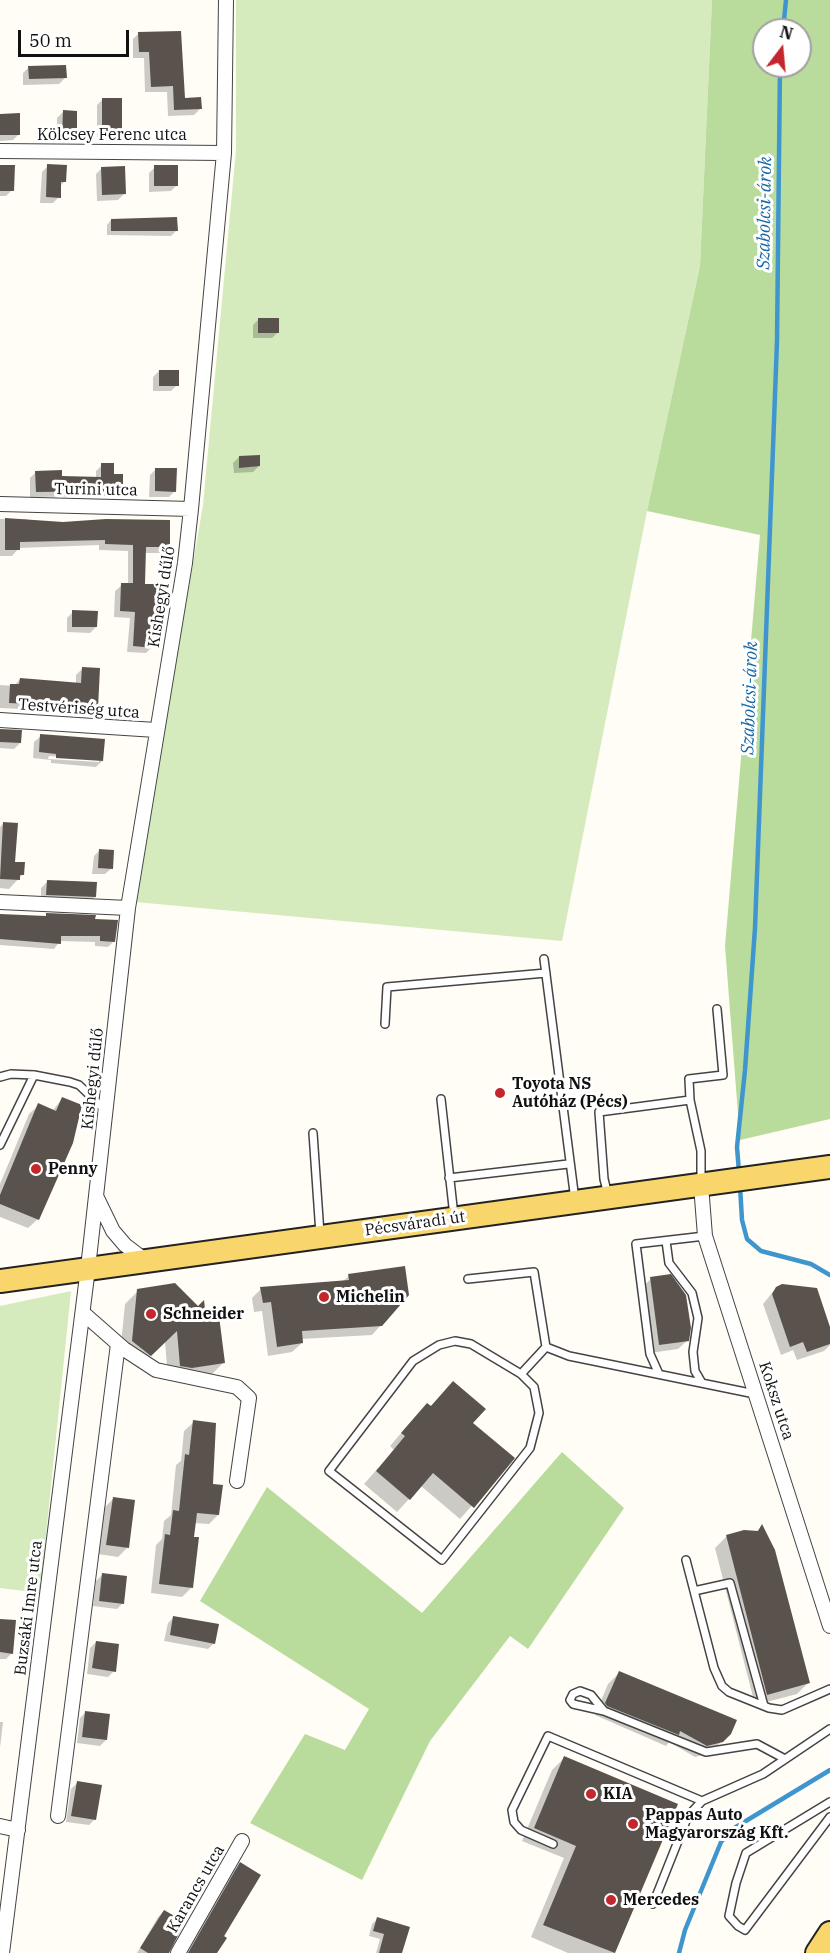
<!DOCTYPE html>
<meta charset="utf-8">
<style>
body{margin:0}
#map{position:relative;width:830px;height:1953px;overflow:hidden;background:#fffdf5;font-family:"IBM Plex Serif",serif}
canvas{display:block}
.north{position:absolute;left:752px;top:18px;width:60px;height:60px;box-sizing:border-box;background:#fff;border:2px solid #a0a0a0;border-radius:50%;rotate:16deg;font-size:16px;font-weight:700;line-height:24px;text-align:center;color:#111}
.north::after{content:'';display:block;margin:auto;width:21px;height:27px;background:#c4262e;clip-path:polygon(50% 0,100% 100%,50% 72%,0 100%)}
.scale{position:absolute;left:18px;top:30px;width:111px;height:27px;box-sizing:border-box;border:3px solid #111;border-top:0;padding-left:8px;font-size:18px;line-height:21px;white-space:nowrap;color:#111;-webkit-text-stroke:4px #fff;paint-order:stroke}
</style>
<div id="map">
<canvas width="830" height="1953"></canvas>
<div class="north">N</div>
<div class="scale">50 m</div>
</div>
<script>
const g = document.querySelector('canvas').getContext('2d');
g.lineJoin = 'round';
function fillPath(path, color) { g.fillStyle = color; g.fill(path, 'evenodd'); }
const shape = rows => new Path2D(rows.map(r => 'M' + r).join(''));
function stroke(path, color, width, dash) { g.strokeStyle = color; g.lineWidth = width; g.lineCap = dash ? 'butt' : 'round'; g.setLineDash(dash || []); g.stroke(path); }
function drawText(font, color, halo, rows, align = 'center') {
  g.font = font + ' "IBM Plex Serif",serif'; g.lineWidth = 6; g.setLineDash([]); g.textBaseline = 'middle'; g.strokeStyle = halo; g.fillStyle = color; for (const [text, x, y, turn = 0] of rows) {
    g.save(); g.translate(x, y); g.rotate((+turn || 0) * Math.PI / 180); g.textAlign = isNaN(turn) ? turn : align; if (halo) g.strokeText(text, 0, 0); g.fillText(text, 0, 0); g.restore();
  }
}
const green = shape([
 [236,0,712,0,700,266,647,511,562,941,135,902,203,505,236,150],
 [71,1291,40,1593,0,1588,0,1306]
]);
const forest = shape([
 [712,0,830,0,830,1119,740,1140,725,946,760,535,647,511,700,266],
 [764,30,800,30,800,66,764,66],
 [562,1452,624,1508,528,1649,510,1636,430,1741,362,1880,250,1823,305,1734,345,1750,369,1709,200,1601,267,1487,422,1613]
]);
const shadow = shape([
 [139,33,183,99,200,109,194,115,168,116,167,92,145,92,144,58,133,58,133,39],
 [29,67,65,78,59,84,23,85,23,73],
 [103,99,120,133,114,139,97,139,97,105],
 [63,112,75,137,69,143,57,143,57,118],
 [0,115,19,134,13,140,0,141],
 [0,166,12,190,6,196,0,196],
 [48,166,65,181,60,186,59,197,53,203,40,203,42,172],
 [155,167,177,185,171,191,149,192,149,173],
 [102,168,124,194,118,200,97,201,96,174],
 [111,220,176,231,171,236,107,235,107,225],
 [259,319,278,332,272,338,253,338,253,325],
 [159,371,177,385,171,391,153,391,153,377],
 [239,457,259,466,253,472,234,473,233,463],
 [102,465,122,490,116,496,30,497,30,478,36,472,61,478,96,479,96,471],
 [156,469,175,491,169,497,149,497,150,475],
 [0,519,27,519,27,522,169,546,162,553,144,553,144,585,152,647,146,653,127,652,130,618,114,617,115,591,122,585,128,585,128,551,99,550,99,545,19,548,12,556,0,556],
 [73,612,96,627,90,633,67,632,67,618],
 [82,669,96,707,90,713,24,706,21,709,0,708,0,685,14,686,20,679,76,684,76,675],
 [0,731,20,743,14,749,0,748],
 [41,736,102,761,96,767,51,763,51,760,33,758,34,742],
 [49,756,99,759,99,762,48,759],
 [3,824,14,863,23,874,9,889,0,888,0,827],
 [100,850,112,868,105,874,92,874,94,856],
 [47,882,95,897,89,903,41,901,41,888],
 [0,916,94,920,114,941,108,947,95,946,95,942,60,941,54,949,0,945],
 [63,1098,38,1219,28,1228,0,1217,0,1184,29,1114,39,1105,52,1111],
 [349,1276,381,1325,372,1335,301,1339,302,1343,292,1352,268,1356,262,1311,254,1312,252,1298,261,1289,342,1282],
 [651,1279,688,1340,678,1349,650,1353,641,1288],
 [776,1288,830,1332,830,1345,824,1351,797,1360,793,1350,781,1355,763,1304],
 [138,1291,223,1363,211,1375,168,1378,165,1342,138,1368,120,1354,125,1304],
 [453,1383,471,1423,513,1459,460,1519,421,1486,397,1512,364,1484,394,1450,390,1446,415,1417,430,1407],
 [194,1422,218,1515,209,1524,194,1523,191,1588,182,1597,151,1593,156,1545,162,1539,164,1521,171,1515,176,1465,181,1461,184,1431],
 [113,1499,128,1547,118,1557,98,1554,104,1508],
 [762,1526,809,1682,797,1694,755,1705,715,1548,727,1536,756,1532],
 [102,1575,123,1603,117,1609,93,1606,96,1581],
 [174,1617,214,1643,208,1649,164,1641,168,1623],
 [0,1620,12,1653,6,1659,0,1659],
 [96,1642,114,1671,108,1677,87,1674,90,1648],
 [620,1672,722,1741,710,1753,695,1757,669,1742,666,1746,595,1715,608,1684],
 [86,1712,106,1740,100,1746,77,1743,80,1718],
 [0,1722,3,1722,0,1748],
 [564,1758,676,1805,614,1953,568,1953,531,1937,564,1858,522,1841,552,1770],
 [77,1783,95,1819,89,1825,66,1822,71,1789],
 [240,1864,259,1875,215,1953,186,1953,231,1874],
 [164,1911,168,1953,137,1953,158,1917],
 [377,1919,401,1953,376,1953,380,1939,369,1936,372,1924]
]);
const stream = shape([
 [783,30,786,0],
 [739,1172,737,1147,745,1070,755,928,777,341,780,66],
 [740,1186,742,1220,747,1239,761,1251,811,1264,830,1275],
 [679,1953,685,1930,721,1842,731,1830,830,1770]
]);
const building = shape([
 [181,31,185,98,201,97,202,109,174,110,173,86,151,87,149,52,139,52,138,32],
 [66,65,67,78,29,79,28,66],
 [102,98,122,98,122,134,102,134],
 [63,110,77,111,77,138,62,137],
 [20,113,20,135,0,135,0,114],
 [47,164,67,165,66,182,61,182,61,198,46,197],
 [0,165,15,165,14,191,0,191],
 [154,165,178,165,178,186,154,186],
 [125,166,126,194,102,195,101,167],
 [177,217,178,231,111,231,111,219],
 [258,318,279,318,279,333,258,333],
 [159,370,179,370,179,386,159,386],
 [260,455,260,466,239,468,239,456],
 [101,463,114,463,114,474,123,474,123,491,36,492,35,471,62,470,62,476,101,477],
 [155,468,177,468,176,492,155,491],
 [5,518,63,522,106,519,170,520,170,547,146,547,145,584,157,584,154,648,133,646,135,612,120,611,121,583,133,583,133,545,105,544,105,540,20,542,20,550,5,550],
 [72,610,98,611,97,627,72,627],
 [82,667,100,668,98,708,28,701,28,704,9,703,10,684,19,684,20,678,81,683],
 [0,729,22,730,21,743,0,742],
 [40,734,105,739,103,761,56,758,56,754,39,752],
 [3,822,18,823,15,862,25,862,24,875,20,875,20,880,0,879],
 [99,849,114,850,113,869,98,868],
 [47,880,97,882,96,897,46,895],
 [46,913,96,915,95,919,118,920,115,942,100,941,100,936,61,936,61,944,0,939,0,914,46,916],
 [62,1097,82,1105,73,1143,39,1220,0,1204,0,1195,38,1103,56,1111],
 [405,1266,409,1295,382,1326,302,1331,303,1343,277,1347,271,1302,263,1303,260,1287,349,1280,348,1274],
 [671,1274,686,1295,691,1328,689,1341,659,1345,650,1277],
 [175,1283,198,1306,204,1300,205,1309,218,1308,225,1363,192,1368,180,1366,177,1331,151,1356,132,1341,137,1289],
 [782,1284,817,1288,830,1327,830,1344,807,1352,803,1342,790,1347,772,1294,776,1287],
 [453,1381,486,1409,473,1423,515,1458,474,1508,433,1473,410,1500,376,1471,405,1436,401,1433,427,1403,431,1406],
 [193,1420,216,1423,213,1484,223,1485,219,1515,197,1513,194,1537,199,1537,193,1588,159,1584,165,1534,170,1535,173,1510,179,1511,185,1454,189,1455],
 [113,1497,135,1500,129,1548,106,1545],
 [762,1524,775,1550,810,1683,767,1695,726,1535,744,1530,758,1531],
 [102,1573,127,1576,124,1604,99,1601],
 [173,1616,219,1624,215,1644,170,1635],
 [0,1619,16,1620,13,1654,0,1652],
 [96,1641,119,1644,116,1672,92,1668],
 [619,1671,737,1720,731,1734,723,1742,707,1746,680,1731,679,1735,607,1706,605,1703],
 [85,1711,110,1714,107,1740,82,1737],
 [564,1756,678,1804,615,1953,543,1925,576,1846,534,1828],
 [77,1781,102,1785,96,1820,71,1816],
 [240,1862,261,1875,224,1936,227,1938,217,1953,188,1953],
 [164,1910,185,1922,169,1953,148,1953,140,1948],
 [377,1917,410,1927,402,1953,379,1953,384,1934,373,1931]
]);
const service = shape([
 [544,959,575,1200],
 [385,1024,387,987,546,973],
 [0,1077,11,1074,34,1075,70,1082,79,1085,105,1110],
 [441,1099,454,1216],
 [690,1100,689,1079,723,1075,717,1009],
 [313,1133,320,1234],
 [0,1145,34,1075],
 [449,1178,568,1164],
 [608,1195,604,1179,599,1112,690,1100,701,1151,701,1183],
 [666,1241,669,1263,692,1293,698,1318,693,1352,695,1371,702,1383],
 [468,1279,534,1272,546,1347,569,1356,755,1394],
 [521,1374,534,1387,539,1413,530,1448,442,1560,329,1471,413,1361,439,1345,455,1341,471,1344,521,1374,546,1347],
 [659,1374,650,1354,636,1244,705,1236],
 [686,1560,714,1668,722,1686,729,1692,769,1708,782,1710,830,1689],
 [694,1591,730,1583,764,1706],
 [604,1711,591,1695,580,1691,573,1694,570,1700,573,1704,604,1711,706,1752,757,1744,785,1759],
 [830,1802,746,1853,736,1883,729,1916,738,1926,745,1930,830,1817],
 [553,1844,521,1830,514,1822,512,1810,548,1736,702,1801],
 [653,1904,688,1816,702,1801,763,1774,830,1729]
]);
const minor = shape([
 [0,151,224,153],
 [0,504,191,509],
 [0,720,156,730],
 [0,902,128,908],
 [701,1185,705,1236,830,1626],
 [97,1198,113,1231,125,1245,146,1261],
 [83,1313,124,1349,156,1370,237,1387,249,1398,237,1481],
 [58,1816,118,1344],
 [0,1826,18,1830],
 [2,1953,88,1268,128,908,185,563,191,509,224,153,226,0],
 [178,1953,242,1841]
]);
const primary = shape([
 [0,1281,830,1167],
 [817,1953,830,1933]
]);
const markers = [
 [500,1093,6,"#c4262e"],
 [36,1169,6,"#c4262e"],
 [324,1297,6,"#c4262e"],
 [151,1314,6,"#c4262e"],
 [591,1794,6,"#c4262e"],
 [633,1824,6,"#c4262e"],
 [611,1900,6,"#c4262e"]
];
const streetNames = [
 ["Kölcsey Ferenc utca",112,135],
 ["Turini utca",96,490,1],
 ["Kishegyi dűlő",162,597,-81],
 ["Testvériség utca",79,709,4],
 ["Kishegyi dűlő",93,1079,-84],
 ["Pécsváradi út",415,1224,-8],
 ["Koksz utca",776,1401,72],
 ["Buzsáki Imre utca",29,1608,-83],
 ["Karancs utca",196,1889,-60]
];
const poiNames = [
 ["Toyota NS",512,1084],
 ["Autóház (Pécs)",512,1102],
 ["Penny",48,1169],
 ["Michelin",336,1297],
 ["Schneider",163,1314],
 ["KIA",603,1794],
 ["Pappas Auto",645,1815],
 ["Magyarország Kft.",645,1833],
 ["Mercedes",623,1900]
];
const waterNames = [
 ["Szabolcsi-árok",765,213,-89],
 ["Szabolcsi-árok",750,698,-88]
];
fillPath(green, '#d5ebbd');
fillPath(forest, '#b9dc9c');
fillPath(shadow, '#0003');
stroke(stream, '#3f96cf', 4.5);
fillPath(building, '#5a524d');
stroke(service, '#444', 10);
stroke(minor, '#444', 16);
stroke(primary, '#222', 26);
stroke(service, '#fff', 7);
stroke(minor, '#fff', 14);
stroke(primary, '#f9d66b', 22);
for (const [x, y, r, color] of markers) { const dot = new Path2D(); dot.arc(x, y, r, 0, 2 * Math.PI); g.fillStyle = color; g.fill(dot); stroke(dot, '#fff', 2); }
drawText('16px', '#111', '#fff', streetNames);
drawText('bold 16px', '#111', '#fff', poiNames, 'left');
drawText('italic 18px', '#1768a6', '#fff', waterNames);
</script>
